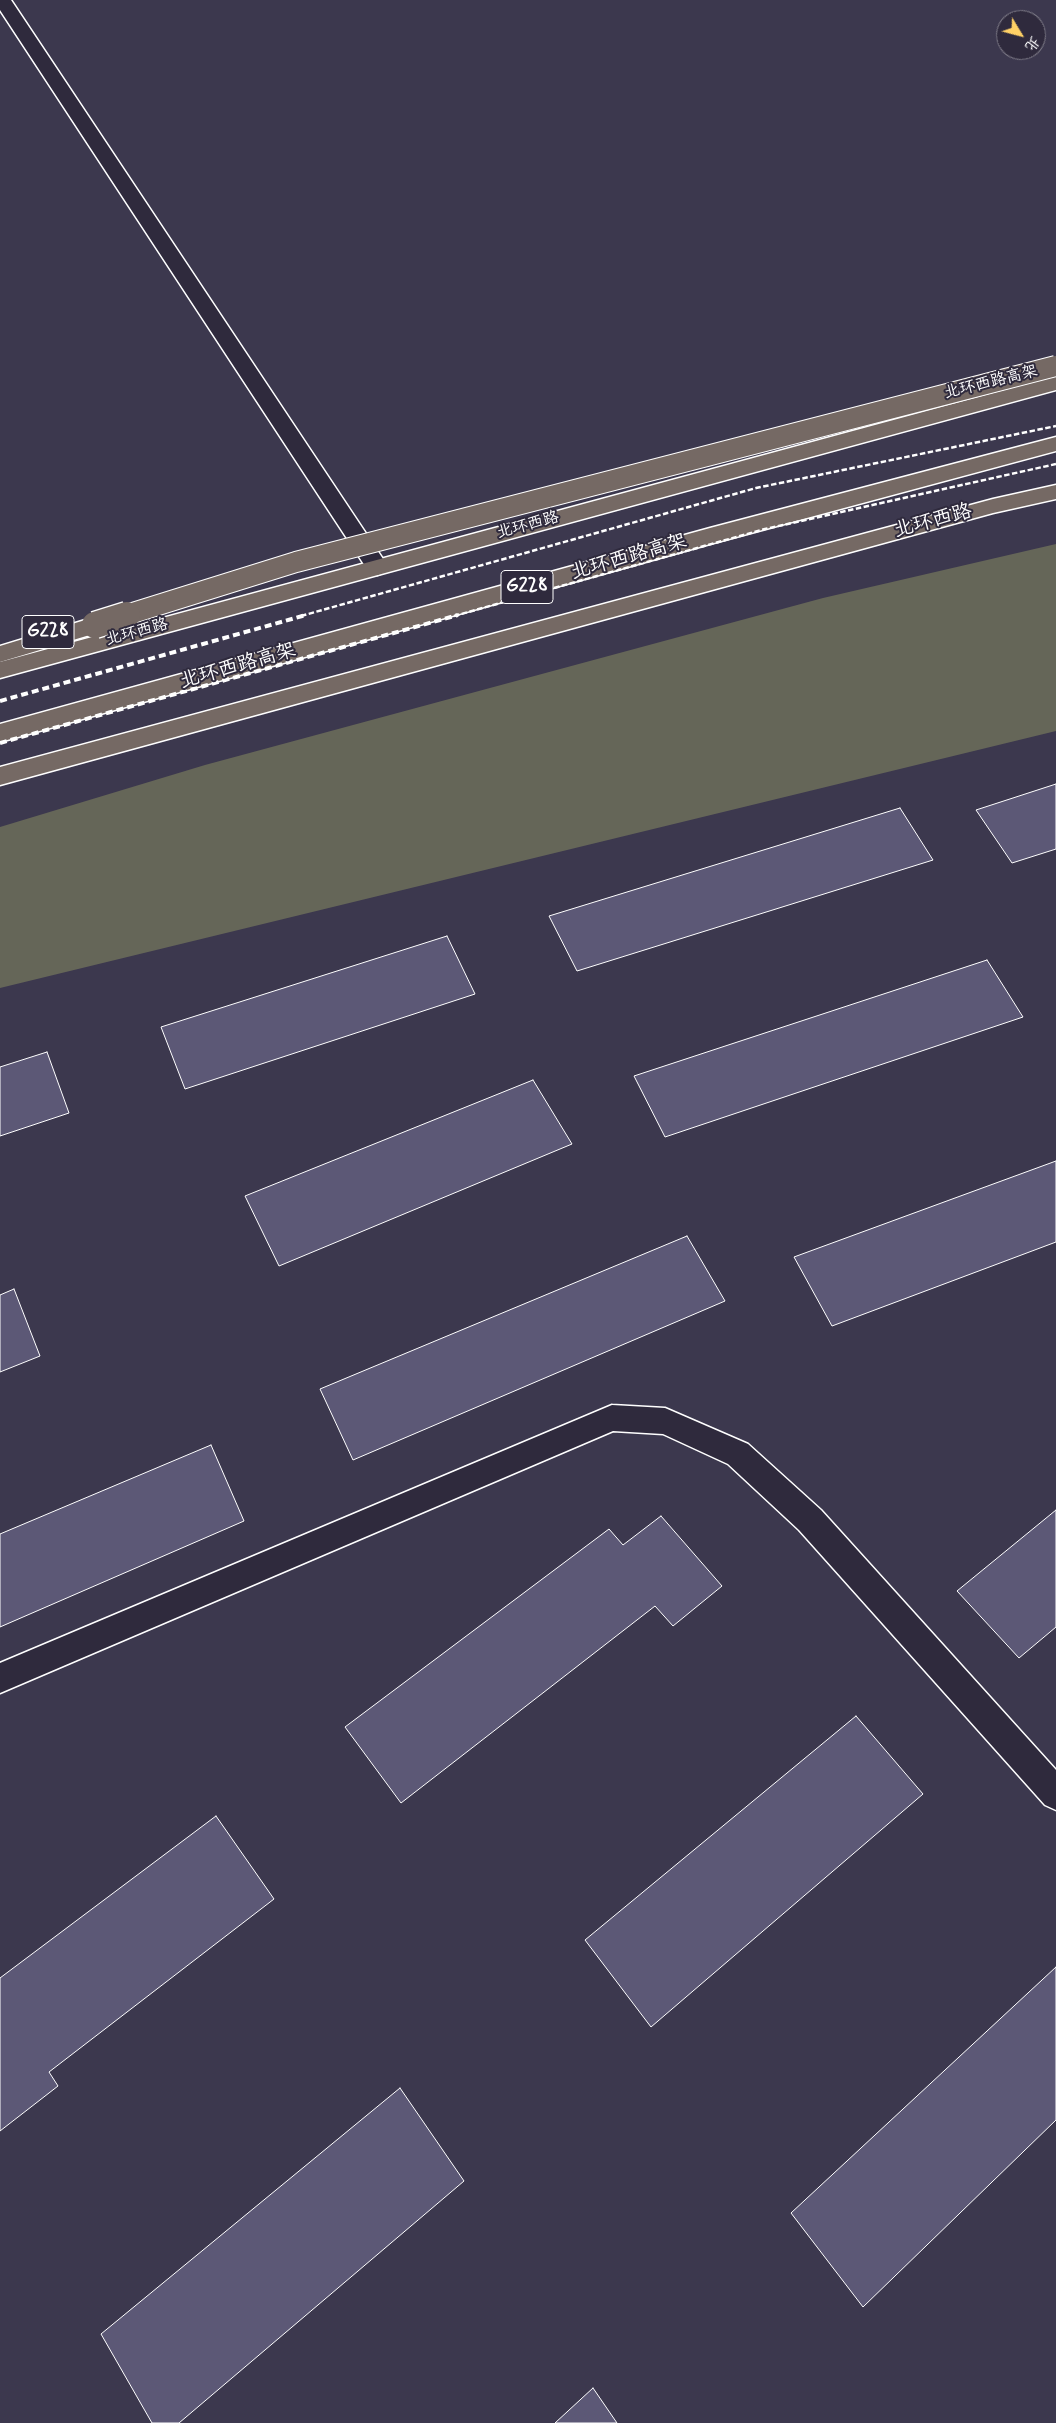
<!DOCTYPE html>
<meta charset="utf-8">
<style>
body{margin:0}
#map{position:relative;width:1056px;height:2423px;overflow:hidden;background:#3c384e;font-family:Mynerve,"LXGW WenKai TC",sans-serif}
canvas{display:block}
.north{position:absolute;left:996px;top:10px;width:50px;height:50px;box-sizing:border-box;background:#2f2a3d;border:1px solid #827f8b;border-radius:50%;rotate:127deg;font-size:14px;font-weight:700;line-height:20px;text-align:center;color:#fff}
.north::after{content:'';display:block;margin:auto;width:18px;height:22px;background:#ffd166;clip-path:polygon(50% 0,100% 100%,50% 72%,0 100%)}
</style>
<div id="map">
<canvas width="1056" height="2423"></canvas>
<div class="north">北</div>
</div>
<script>
const g = document.querySelector('canvas').getContext('2d');
g.lineJoin = 'round';
function fillPath(path, color) { g.fillStyle = color; g.fill(path, 'evenodd'); }
const shape = rows => new Path2D(rows.map(r => 'M' + r).join(''));
function stroke(path, color, width, dash) { g.strokeStyle = color; g.lineWidth = width; g.lineCap = dash ? 'butt' : 'round'; g.setLineDash(dash || []); g.stroke(path); }
function drawText(font, color, halo, rows, align = 'center') {
  g.font = font + ' Mynerve,"LXGW WenKai TC",sans-serif'; g.lineWidth = 4; g.setLineDash([]); g.textBaseline = 'middle'; g.strokeStyle = halo; g.fillStyle = color; for (const [text, x, y, turn = 0] of rows) {
    g.save(); g.translate(x, y); g.rotate((+turn || 0) * Math.PI / 180); g.textAlign = isNaN(turn) ? turn : align; if (halo) g.strokeText(text, 0, 0); g.fillText(text, 0, 0); g.restore();
  }
}
const green = shape([
 [1056,544,1056,731,0,988,0,827,205,765,823,598]
]);
const building = shape([
 [1056,784,1056,849,1012,863,976,810,1056,784],
 [900,808,933,860,577,971,549,916,900,808],
 [447,936,475,994,185,1089,161,1027,447,936],
 [987,960,1023,1017,665,1137,634,1076,987,960],
 [47,1052,69,1113,0,1136,0,1067,47,1052],
 [533,1080,572,1144,279,1266,245,1196,533,1080],
 [1056,1161,1056,1242,832,1326,794,1257,1056,1161],
 [687,1236,725,1301,353,1460,320,1389,687,1236],
 [14,1289,40,1356,0,1372,0,1295,14,1289],
 [211,1445,244,1521,0,1627,0,1534,211,1445],
 [1056,1510,1056,1627,1019,1658,957,1591,1056,1510],
 [661,1516,722,1586,673,1626,655,1606,401,1803,345,1727,609,1529,623,1545,661,1516],
 [856,1716,923,1794,651,2027,585,1940,856,1716],
 [216,1816,274,1899,49,2072,58,2086,0,2131,0,1978,216,1816],
 [1056,1967,1056,2120,863,2307,791,2213,1056,1967],
 [400,2088,464,2181,179,2423,152,2423,101,2334,400,2088],
 [593,2388,617,2423,555,2423,593,2388]
]);
const minor = shape([
 [0,0,11,0,385,562,388,567,385,572,377,575,369,572,0,10,0,0],
 [612,1405,665,1408,748,1444,821,1510,1056,1770,1056,1810,1045,1805,799,1530,728,1464,663,1434,613,1431,0,1693,0,1663,612,1405]
]);
const major = shape([
 [1056,376,1056,390,0,678,0,662,1056,376],
 [1056,485,1056,499,993,513,0,785,0,767,993,499,1056,485]
]);
const highway = shape([
 [1056,437,1056,451,710,544,0,742,0,724,710,528,1056,437],
 [95,617,103,619,106,625,103,631,0,662,0,646,95,617]
]);
const railFar1 = shape([
 [301,616,756,488,1056,426],
 [454,616,765,529,1056,464]
]);
const rail = shape([
 [0,701,306,615],
 [0,743,458,615]
]);
const highwayBridgeFar1 = shape([
 [123,616,296,562,1056,366]
]);
const highwayBridge = shape([
 [95,625,127,615]
]);
const farStreetnames = [
 ["北环西路高架",991,383,-14],
 ["北环西路",528,526,-15],
 ["北环西路",137,633,-15]
];
const shields = [
 [527,587,52],
 [48,632,52]
];
const shieldNames = [
 ["G228",527,587],
 ["G228",48,632]
];
const streetNames = [
 ["北环西路",933,522,-15],
 ["北环西路高架",629,558,-16],
 ["北环西路高架",238,667,-16]
];
fillPath(green, '#656658');
fillPath(building, '#5c5876');
stroke(building, '#fff', 1);
stroke(minor, '#fff', 3);
stroke(major, '#fff', 3);
stroke(highway, '#fff', 3);
fillPath(minor, '#2f2a3d');
fillPath(major, '#756964');
fillPath(highway, '#756964');
stroke(railFar1, '#fff', 2.5, [5.5, 2.5]);
stroke(rail, '#fff', 4, [7, 4]);
stroke(highwayBridgeFar1, '#fff', 22, []);
stroke(highwayBridge, '#fff', 29, []);
stroke(highwayBridgeFar1, '#756964', 20);
stroke(highwayBridge, '#756964', 26);
drawText('16px', '#fff', '#2f2a3d', farStreetnames);
for (const [x, y, w] of shields) { const box = new Path2D(); box.roundRect(x - w / 2, y - 16.5, w, 33, 4); g.fillStyle = '#2f2a3d'; g.fill(box); stroke(box, '#fff', 1); }
drawText('bold 19px', '#fff', null, shieldNames);
drawText('20px', '#fff', '#2f2a3d', streetNames);
</script>
